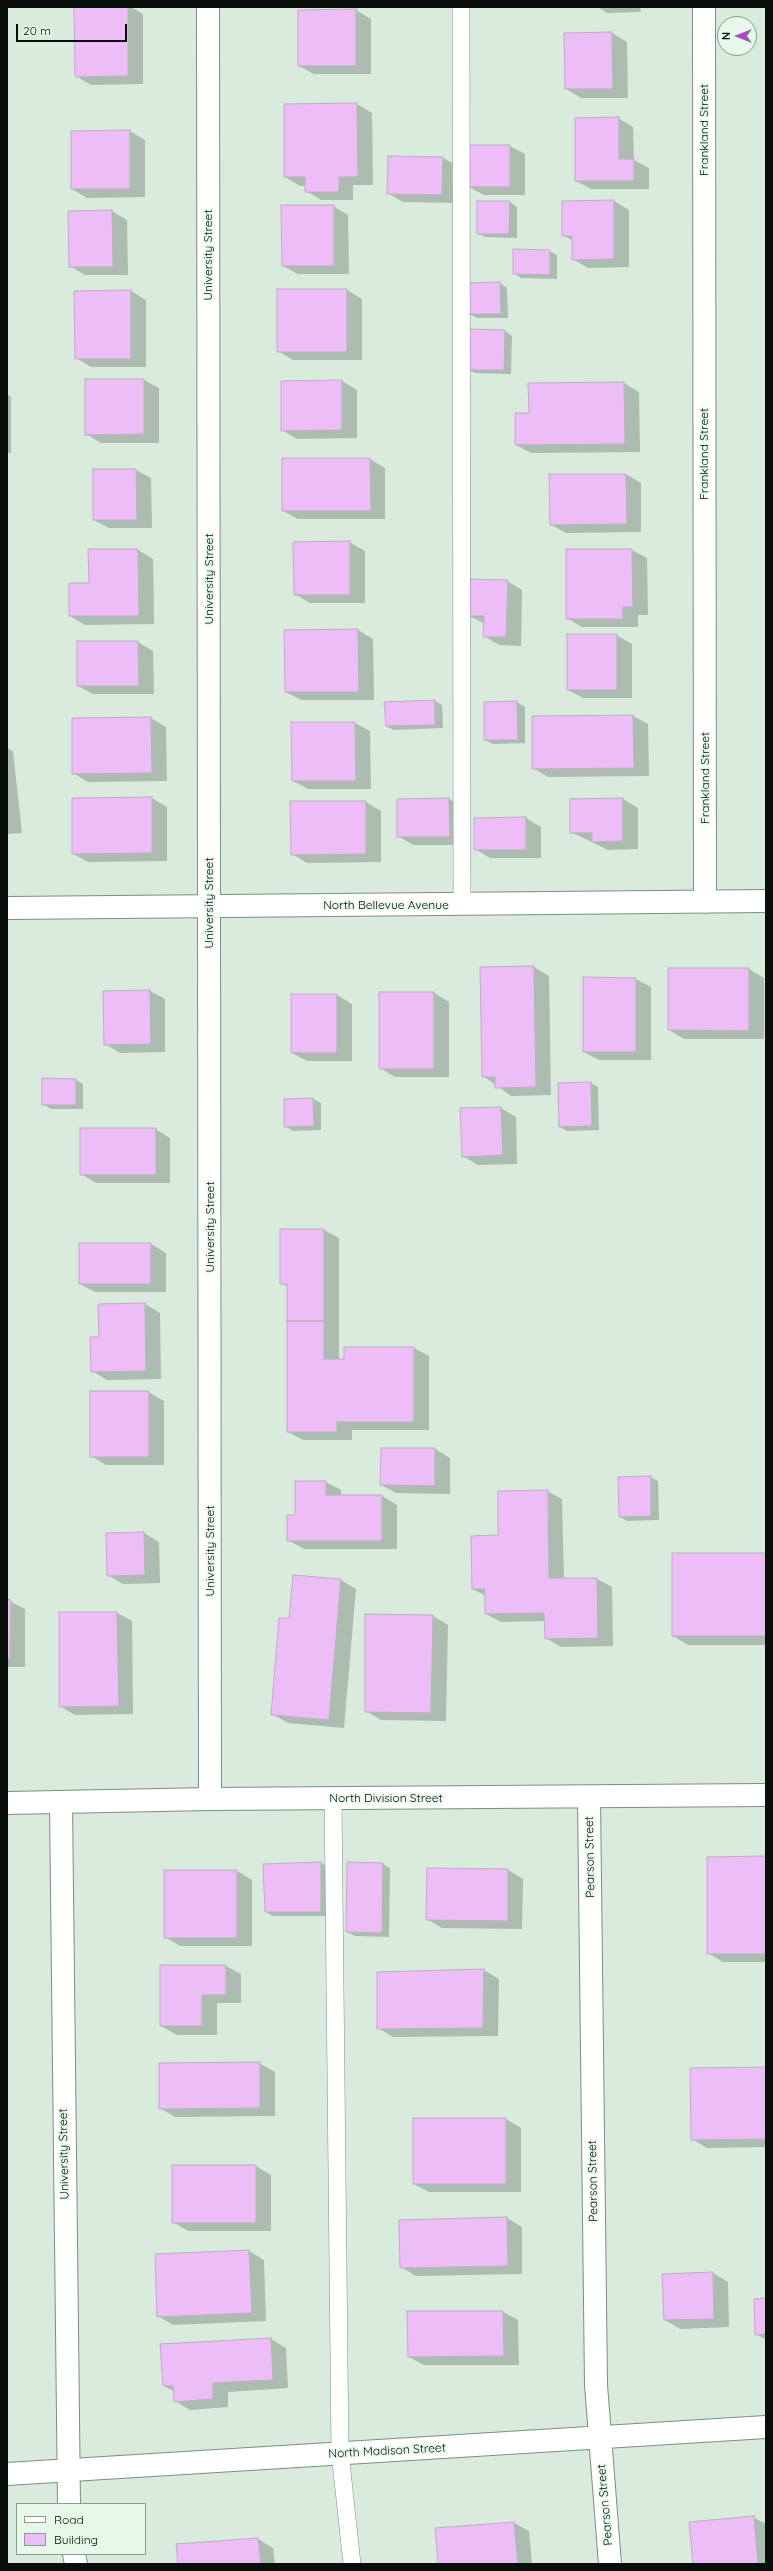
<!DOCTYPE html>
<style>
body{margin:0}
#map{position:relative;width:773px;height:2571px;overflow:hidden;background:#d8ebdd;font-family:Quicksand,sans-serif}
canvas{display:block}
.frame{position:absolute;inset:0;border:8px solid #080e09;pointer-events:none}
.legend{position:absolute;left:16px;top:2503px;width:130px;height:52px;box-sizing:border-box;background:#e5f8ea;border:1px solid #8d9a90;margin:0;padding:5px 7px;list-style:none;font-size:12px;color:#080e09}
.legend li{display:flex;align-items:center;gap:8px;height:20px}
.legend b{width:20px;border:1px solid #8d9a90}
.north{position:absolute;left:717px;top:16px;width:40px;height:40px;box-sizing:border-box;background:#e5f8ea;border:1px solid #8d9a90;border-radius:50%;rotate:270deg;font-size:11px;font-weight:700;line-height:16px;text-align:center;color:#080e09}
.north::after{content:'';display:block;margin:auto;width:14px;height:18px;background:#a850bd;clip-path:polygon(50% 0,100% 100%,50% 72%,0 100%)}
.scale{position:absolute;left:16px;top:24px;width:111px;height:18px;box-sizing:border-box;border:2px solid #080e09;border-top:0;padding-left:5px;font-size:12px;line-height:14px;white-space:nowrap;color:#080e09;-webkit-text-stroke:3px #e5f8ea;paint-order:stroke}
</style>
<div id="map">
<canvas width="773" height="2571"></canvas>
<div class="frame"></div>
<ul class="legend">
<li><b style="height:5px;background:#fff"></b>Road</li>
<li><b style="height:11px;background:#edbdf8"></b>Building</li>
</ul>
<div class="north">N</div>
<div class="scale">20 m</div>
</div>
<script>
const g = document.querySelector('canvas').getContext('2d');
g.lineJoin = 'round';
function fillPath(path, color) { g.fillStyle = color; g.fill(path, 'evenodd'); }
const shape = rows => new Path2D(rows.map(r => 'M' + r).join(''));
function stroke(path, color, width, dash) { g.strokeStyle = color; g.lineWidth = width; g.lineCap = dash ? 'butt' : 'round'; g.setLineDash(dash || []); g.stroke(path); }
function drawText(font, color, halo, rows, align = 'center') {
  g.font = font + ' Quicksand,sans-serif'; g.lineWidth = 3; g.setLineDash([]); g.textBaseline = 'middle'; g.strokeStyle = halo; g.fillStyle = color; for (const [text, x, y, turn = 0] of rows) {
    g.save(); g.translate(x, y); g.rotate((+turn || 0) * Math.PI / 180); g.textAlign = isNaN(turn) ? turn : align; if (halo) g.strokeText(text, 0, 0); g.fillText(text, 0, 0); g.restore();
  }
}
const shadow = shape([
 [75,7,131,7,143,14,143,84,91,85,76,76],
 [598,7,640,7,641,12,607,13],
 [356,10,371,19,371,74,314,74,299,66],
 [612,33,627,42,628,98,581,98,566,89,565,34],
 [357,104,372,113,373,185,353,185,353,200,321,200,306,191,306,186,300,186,285,177],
 [618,118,633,127,634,160,649,168,649,189,591,189,576,181],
 [130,131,145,140,145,197,87,198,72,189],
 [510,146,525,154,525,195,484,195,469,187],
 [443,158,458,166,457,203,403,202,388,193],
 [614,201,629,210,629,267,588,268,573,259,573,241,563,235],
 [510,202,517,207,517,238,485,237,478,233],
 [333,206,348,215,349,274,298,274,283,266],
 [112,211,127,220,128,275,85,275,70,266,69,212],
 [549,251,557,255,557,279,521,278,514,273],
 [500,283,507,288,508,318,477,318,470,314],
 [278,290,347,290,362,299,362,360,293,360,278,351],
 [131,291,146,300,146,367,91,367,76,358],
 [505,331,512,336,511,374,475,373,467,369],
 [144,380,159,388,159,443,101,443,86,434],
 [342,381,357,390,357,438,297,439,282,430,282,382],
 [624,383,639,392,640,452,531,453,516,445,530,414],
 [7,394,11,397,11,453,7,453],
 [370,459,385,468,385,519,298,519,283,511],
 [94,470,136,470,151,478,152,528,109,528,94,520],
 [626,474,641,483,641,532,566,533,550,524],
 [349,542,365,551,365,603,310,603,295,594],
 [138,550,153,559,154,624,85,625,70,616,90,584],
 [632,550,647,558,648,615,638,615,638,627,582,627,567,618],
 [507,581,522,590,521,646,499,645,484,636,485,624,470,616],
 [358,630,373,639,374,700,301,700,286,692,285,631],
 [616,635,632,644,632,698,583,698,568,690],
 [78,642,138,642,153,651,154,694,93,694,78,686],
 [435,701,442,705,443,728,394,730,386,726],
 [517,702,525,707,525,743,493,744,485,740,485,703],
 [633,716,648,724,649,776,548,777,533,768,533,717],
 [151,718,166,727,167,781,88,782,73,773],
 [292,723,355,723,370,731,371,789,308,789,293,781],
 [7,748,13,751,22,833,7,834],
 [152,798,167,807,167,861,88,862,73,854],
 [449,799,464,808,464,845,413,845,398,836],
 [623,799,638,808,638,849,608,850,571,832],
 [291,802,366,802,381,811,381,862,307,863,292,854],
 [526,818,541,827,541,858,490,858,475,849],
 [534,967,549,976,551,1095,511,1096,483,1076],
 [749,969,764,978,764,1039,684,1039,669,1030],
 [584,978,636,979,651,987,651,1060,599,1060,584,1052],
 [150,991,165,999,165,1052,120,1053,105,1044],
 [434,993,449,1002,449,1077,395,1077,380,1068],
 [292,995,337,995,352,1004,352,1061,307,1061,292,1053],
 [76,1080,83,1084,83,1109,51,1109,43,1104],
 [591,1083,598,1087,599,1130,567,1131,560,1127],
 [313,1099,321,1103,321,1130,293,1131,285,1126,285,1100],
 [501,1108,516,1117,517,1164,478,1165,463,1156,461,1109],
 [155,1129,170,1138,170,1183,96,1183,81,1174],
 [324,1230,339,1238,339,1360,414,1348,429,1356,429,1430,352,1430,352,1440,303,1440,288,1432,288,1287,281,1283],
 [151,1244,166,1253,166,1292,95,1292,80,1284],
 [145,1304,160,1313,161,1379,107,1380,92,1371,100,1338],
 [148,1392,164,1401,164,1465,106,1465,91,1456],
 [382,1449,435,1449,450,1458,450,1494,396,1493,381,1485],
 [650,1477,658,1481,659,1520,627,1521,620,1517],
 [296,1482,326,1482,341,1490,341,1496,382,1496,397,1505,397,1549,304,1549,288,1540,296,1516],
 [547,1491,562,1499,564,1579,597,1579,612,1587,613,1646,561,1647,546,1638,545,1621,501,1622,486,1614,486,1596,473,1589,499,1536],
 [144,1533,159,1542,160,1583,123,1584,108,1575],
 [766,1554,766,1645,688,1645,673,1636],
 [341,1580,356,1589,344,1728,288,1723,272,1714,290,1619],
 [7,1600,25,1609,25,1667,7,1667],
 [60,1613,117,1613,132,1621,133,1714,75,1715,60,1706],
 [433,1616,448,1625,446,1721,381,1720,366,1711],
 [766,1857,766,1962,723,1962,708,1953],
 [321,1863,328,1867,328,1916,273,1916,266,1912],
 [383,1864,390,1868,389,1937,355,1936,347,1932],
 [508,1870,523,1879,522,1929,442,1928,427,1919],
 [237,1871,252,1880,252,1946,180,1946,165,1937],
 [161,1966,226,1966,241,1974,241,2003,217,2003,217,2035,177,2035,161,2026],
 [484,1970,499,1979,498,2036,393,2037,378,2028],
 [259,2063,275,2072,275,2116,175,2117,160,2108],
 [766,2068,766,2147,707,2148,692,2139],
 [414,2119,506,2119,521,2128,521,2192,429,2192,414,2184],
 [256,2166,271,2175,271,2231,188,2231,173,2222],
 [507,2218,522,2227,522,2274,416,2276,401,2267],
 [249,2251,264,2260,266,2321,173,2325,158,2316],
 [713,2273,728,2282,729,2327,680,2329,665,2320],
 [766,2299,766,2340,756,2334],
 [503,2312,518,2320,519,2365,424,2365,409,2357],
 [271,2339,286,2348,288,2388,228,2392,228,2407,190,2410,175,2401,175,2392,164,2386],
 [753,2517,766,2524,766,2564,694,2564],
 [514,2523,529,2531,532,2564,439,2564,436,2529],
 [258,2539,273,2548,275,2564,179,2564,178,2545]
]);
const building = shape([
 [74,7,128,7,128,76,75,77,74,7],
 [356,9,356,66,298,66,298,10,356,9],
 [612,32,613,89,565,89,564,33,612,32],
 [357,103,358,177,339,177,339,192,305,192,305,177,284,177,284,104,357,103],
 [619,117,619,159,634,159,634,181,575,181,575,118,619,117],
 [130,130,130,189,71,189,71,131,130,130],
 [468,145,510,145,510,187,468,187,468,145],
 [388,156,443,157,442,195,387,194,388,156],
 [614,200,614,259,572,260,572,236,562,236,562,201,614,200],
 [477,201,510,201,509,234,477,234,477,201],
 [281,205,334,205,334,266,282,266,281,205],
 [112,210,113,267,69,267,68,211,112,210],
 [513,249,550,250,550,275,513,274,513,249],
 [500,282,501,314,469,314,468,283,500,282],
 [277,289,347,289,347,352,277,352,277,289],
 [131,290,131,359,75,359,74,291,131,290],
 [467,329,505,330,504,370,466,370,467,329],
 [85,379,144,379,144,434,85,435,85,379],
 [342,380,342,430,281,431,281,381,342,380],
 [624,382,625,444,515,445,515,413,529,413,528,383,624,382],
 [282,458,370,458,371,511,282,511,282,458],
 [93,469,136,469,137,520,93,520,93,469],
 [549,474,626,474,627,524,550,525,549,474],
 [350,541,350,595,294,595,293,542,350,541],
 [88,549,138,549,139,616,69,616,69,583,89,583,88,549],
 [566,549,632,549,633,607,623,607,623,619,566,619,566,549],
 [470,579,508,580,506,637,483,637,484,616,469,616,470,579],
 [358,629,359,692,285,692,284,630,358,629],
 [567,634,617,634,617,690,567,690,567,634],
 [77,641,138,641,139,686,77,686,77,641],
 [435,700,435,725,386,726,384,702,435,700],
 [517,701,518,740,484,740,484,702,517,701],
 [633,715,634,768,532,769,532,716,633,715],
 [151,717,152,773,72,774,72,718,151,717],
 [291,722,355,722,356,781,292,781,291,722],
 [152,797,152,853,72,854,72,798,152,797],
 [449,798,450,837,397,837,397,799,449,798],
 [623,798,623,841,592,842,592,833,570,833,570,799,623,798],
 [290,801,366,801,366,854,291,855,290,801],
 [526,817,526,850,474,850,474,818,526,817],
 [534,966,536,1087,495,1088,495,1077,482,1077,480,967,534,966],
 [668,968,749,968,749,1031,668,1030,668,968],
 [583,977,636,978,636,1052,583,1052,583,977],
 [150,990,151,1044,104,1045,103,991,150,990],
 [379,992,434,992,434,1069,379,1069,379,992],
 [291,994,337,994,337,1053,291,1053,291,994],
 [42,1078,76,1079,76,1105,42,1105,42,1078],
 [591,1082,592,1126,559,1127,558,1083,591,1082],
 [313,1098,314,1126,284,1127,284,1099,313,1098],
 [501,1107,503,1155,462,1157,460,1108,501,1107],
 [80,1128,156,1128,156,1175,80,1175,80,1128],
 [280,1229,324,1229,324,1321,287,1321,287,1284,280,1284,280,1229],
 [79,1243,151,1243,151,1284,79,1284,79,1243],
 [145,1303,146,1371,91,1372,90,1337,99,1337,98,1304,145,1303],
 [287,1321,324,1321,324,1359,344,1359,344,1347,414,1347,414,1422,337,1422,337,1432,287,1432,287,1321],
 [90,1391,149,1391,149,1457,90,1457,90,1391],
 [381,1448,435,1448,435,1486,380,1485,381,1448],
 [651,1476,651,1516,619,1517,618,1477,651,1476],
 [295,1481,326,1481,326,1495,382,1495,382,1541,287,1541,287,1515,295,1515,295,1481],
 [548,1490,549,1578,597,1578,598,1638,545,1639,544,1613,485,1614,485,1589,472,1589,471,1536,498,1535,498,1491,548,1490],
 [144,1532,145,1575,107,1576,106,1533,144,1532],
 [672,1553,766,1553,766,1636,672,1636,672,1553],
 [293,1575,341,1579,329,1720,271,1715,279,1618,289,1618,293,1575],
 [7,1599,11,1600,10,1659,7,1659,7,1599],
 [59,1612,117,1612,119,1706,59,1707,59,1612],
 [365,1614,433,1615,431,1713,365,1712,365,1614],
 [766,1856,766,1954,707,1954,707,1857,766,1856],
 [321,1862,321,1912,265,1912,263,1864,321,1862],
 [347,1862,383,1863,382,1933,346,1932,347,1862],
 [427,1868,508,1869,508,1921,426,1920,427,1868],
 [164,1870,237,1870,237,1938,164,1938,164,1870],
 [160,1965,226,1965,226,1995,202,1995,202,2026,160,2026,160,1965],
 [484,1969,483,2028,377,2029,377,1972,484,1969],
 [260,2062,260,2108,159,2109,159,2063,260,2062],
 [766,2067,766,2139,691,2140,690,2068,766,2067],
 [413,2118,506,2118,506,2184,413,2184,413,2118],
 [172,2165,256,2165,256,2223,172,2223,172,2165],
 [507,2217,508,2266,400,2268,399,2220,507,2217],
 [249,2250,252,2313,157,2317,155,2254,249,2250],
 [713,2272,714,2319,664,2320,662,2274,713,2272],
 [766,2298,766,2334,755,2335,754,2299,766,2298],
 [407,2311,503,2311,504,2356,408,2357,407,2311],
 [271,2338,273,2380,213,2383,213,2399,174,2402,173,2386,163,2386,160,2344,271,2338],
 [754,2516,758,2564,693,2564,689,2522,754,2516],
 [514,2522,518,2564,438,2564,435,2528,514,2522],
 [258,2538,261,2564,178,2564,176,2544,258,2538]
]);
const lane = shape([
 [461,7,462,904],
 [333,1798,340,2453,352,2564]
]);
const street = shape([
 [208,7,210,1799],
 [704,7,705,902],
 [7,908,766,901],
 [589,1798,596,2385,610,2564],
 [7,1803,210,1799,766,1795],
 [61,1803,69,2504],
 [7,2474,766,2427],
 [74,2554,76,2564]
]);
const streetNames = [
 ["Frankland Street",704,130,-90],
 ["University Street",208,255,-90],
 ["Frankland Street",704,454,-90],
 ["University Street",209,579,-90],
 ["Frankland Street",705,778,-90],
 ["University Street",209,903,-90],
 ["North Bellevue Avenue",386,905],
 ["University Street",210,1227,-90],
 ["University Street",210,1551,-90],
 ["North Division Street",386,1798],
 ["Pearson Street",590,1857,-91],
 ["University Street",64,2154,-91],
 ["Pearson Street",593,2181,-91],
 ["North Madison Street",387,2451,-3],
 ["Pearson Street",605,2505,-95]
];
fillPath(shadow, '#0003');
fillPath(building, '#edbdf8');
stroke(building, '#bbaebe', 1);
stroke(lane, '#7d8e82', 18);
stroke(street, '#7d8e82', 24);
stroke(lane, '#fff', 17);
stroke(street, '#fff', 22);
drawText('12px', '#080e09', '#e5f8ea', streetNames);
</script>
